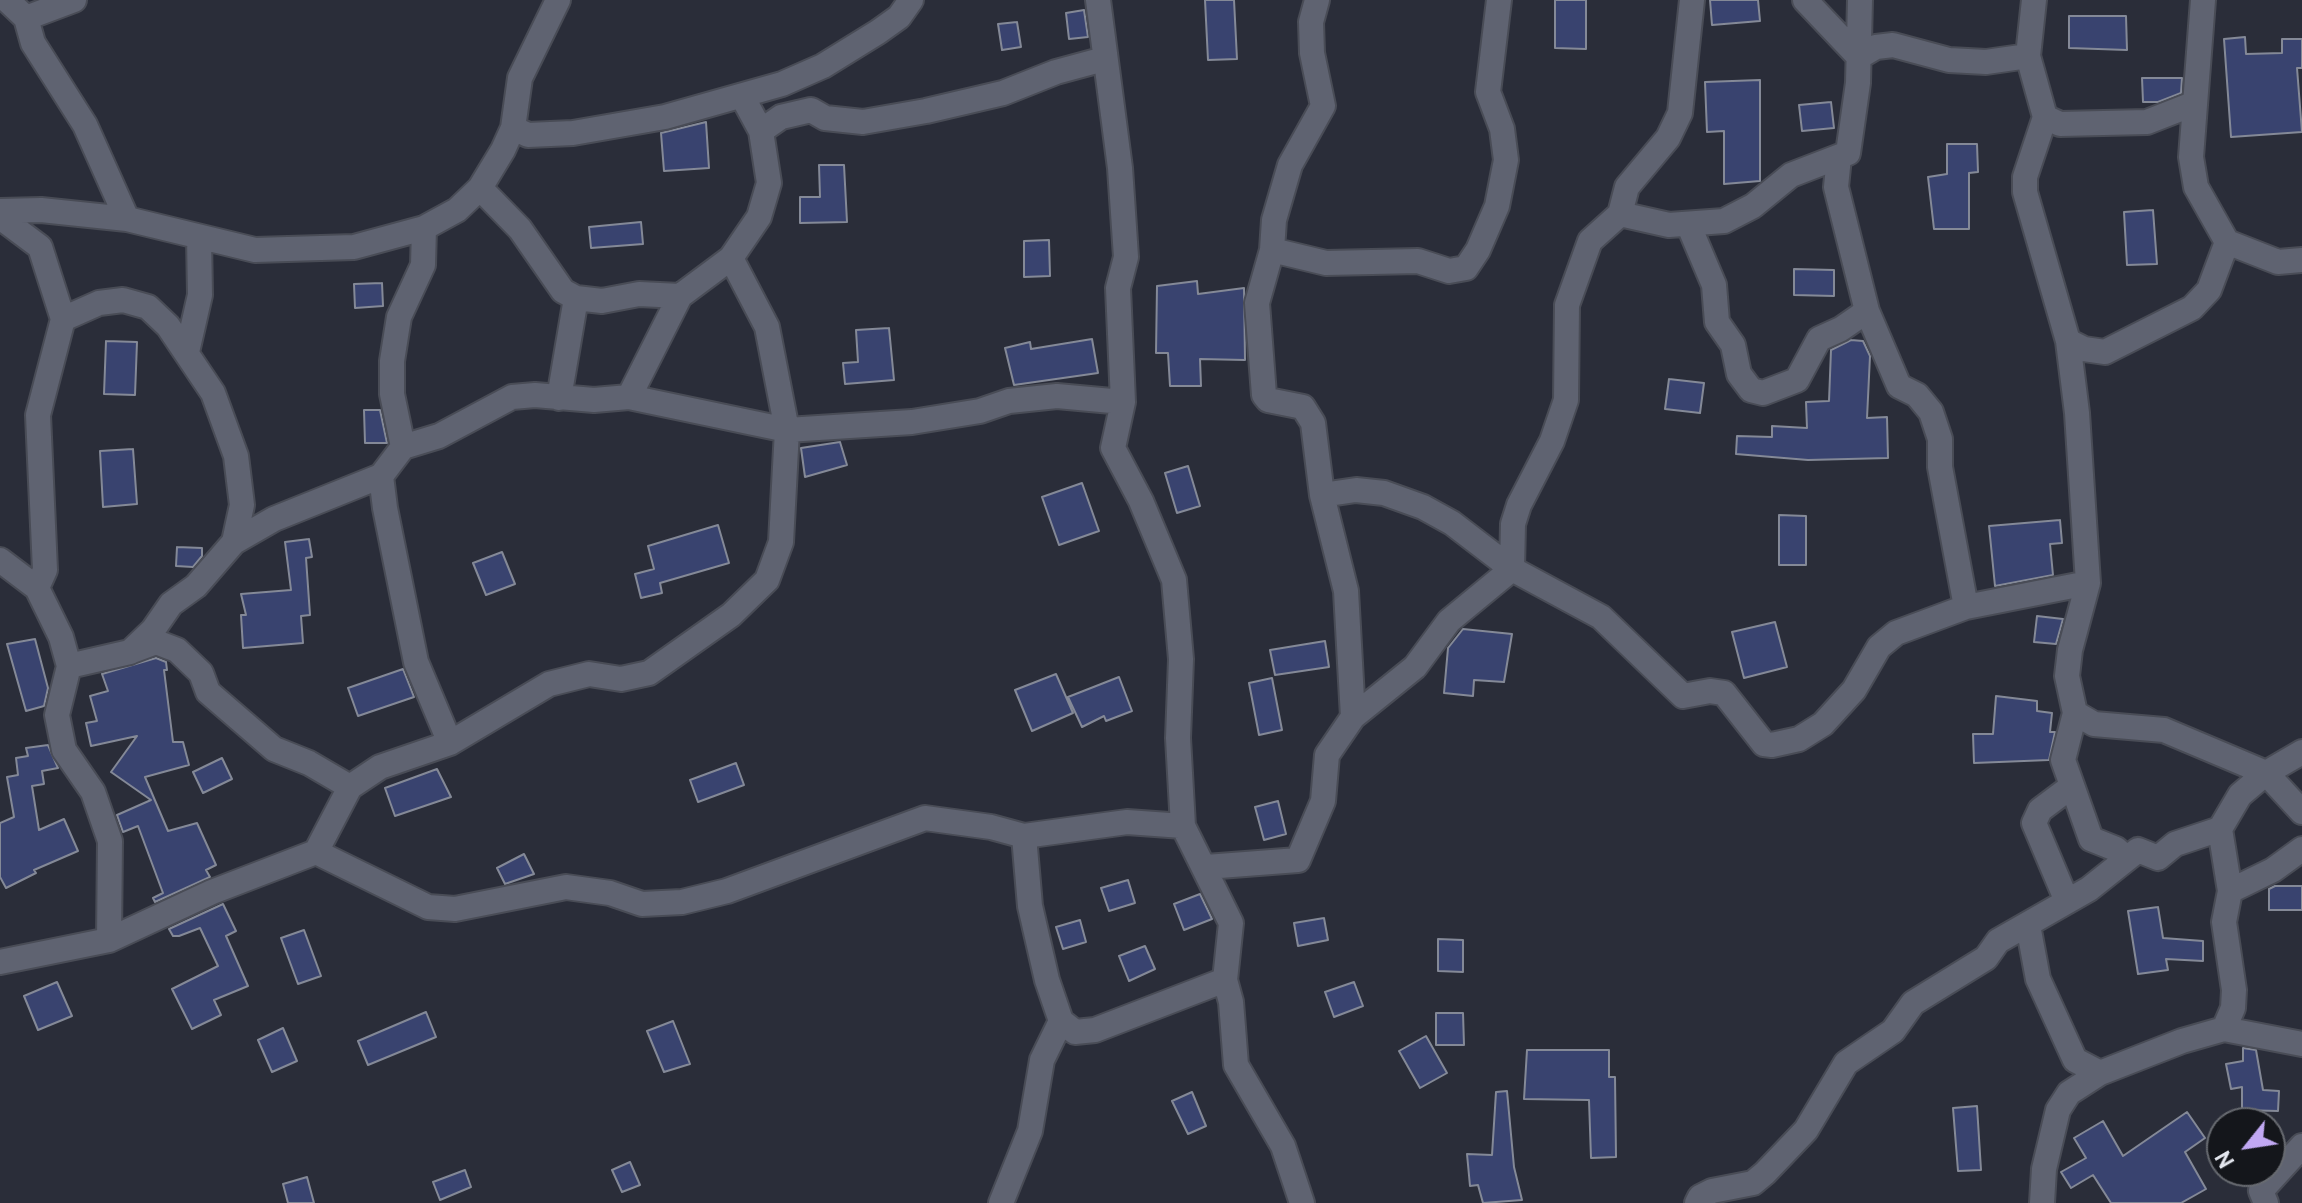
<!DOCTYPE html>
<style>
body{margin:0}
#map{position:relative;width:2302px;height:1203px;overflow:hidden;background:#2a2d39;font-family:Overpass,sans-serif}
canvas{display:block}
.north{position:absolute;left:2206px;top:1107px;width:80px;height:80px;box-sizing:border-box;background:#14161b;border:2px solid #676a70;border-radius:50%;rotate:240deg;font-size:22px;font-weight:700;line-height:32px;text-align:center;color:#e4e7ef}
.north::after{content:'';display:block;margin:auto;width:28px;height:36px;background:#c1a8f3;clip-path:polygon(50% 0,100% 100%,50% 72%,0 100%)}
</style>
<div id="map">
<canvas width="2302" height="1203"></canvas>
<div class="north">N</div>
</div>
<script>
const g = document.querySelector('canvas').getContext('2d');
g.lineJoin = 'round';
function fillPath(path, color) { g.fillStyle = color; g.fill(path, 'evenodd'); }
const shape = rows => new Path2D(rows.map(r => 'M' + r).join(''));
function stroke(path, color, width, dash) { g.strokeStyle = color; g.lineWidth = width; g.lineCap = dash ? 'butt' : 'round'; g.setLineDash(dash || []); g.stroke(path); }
const building = shape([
 [1205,0,1234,0,1237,59,1208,60,1205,0],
 [1555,0,1586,0,1586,49,1555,48,1555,0],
 [1710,0,1758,0,1760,21,1712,25,1710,0],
 [1084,10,1088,37,1069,39,1066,13,1084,10],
 [2069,16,2126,16,2127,50,2069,48,2069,16],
 [1017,22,1021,47,1002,50,998,24,1017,22],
 [2245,37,2246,54,2282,53,2282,39,2302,39,2302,68,2297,68,2302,132,2231,137,2224,39,2245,37],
 [2142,78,2182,78,2181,93,2158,102,2143,102,2142,78],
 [1760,80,1760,181,1724,184,1724,131,1707,132,1705,82,1760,80],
 [1831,102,1834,128,1802,131,1799,105,1831,102],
 [706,122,709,168,664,171,661,133,706,122],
 [1947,144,1977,144,1978,172,1969,173,1969,229,1934,229,1928,177,1947,174,1947,144],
 [819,165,844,165,847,222,800,223,800,197,820,197,819,165],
 [2153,210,2157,264,2127,265,2124,212,2153,210],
 [641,222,643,244,591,248,589,227,641,222],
 [1049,240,1050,276,1024,277,1024,241,1049,240],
 [1794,269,1834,270,1834,296,1794,295,1794,269],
 [1197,281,1198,294,1244,288,1245,360,1200,359,1201,386,1170,386,1168,353,1156,353,1157,286,1197,281],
 [382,283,383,306,355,308,354,284,382,283],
 [889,328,894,380,845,384,843,363,858,362,856,330,889,328],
 [1092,339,1098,373,1014,385,1005,348,1030,342,1031,349,1092,339],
 [1851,340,1863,341,1870,356,1867,418,1887,417,1888,458,1808,460,1736,454,1737,436,1772,437,1772,426,1807,428,1806,402,1829,401,1831,350,1851,340],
 [106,341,137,342,135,395,104,394,106,341],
 [1669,379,1704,383,1700,413,1665,409,1669,379],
 [364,410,380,410,387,443,365,443,364,410],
 [840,442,847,465,805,477,801,448,840,442],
 [133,449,137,504,103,507,100,451,133,449],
 [1188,466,1200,506,1177,513,1165,473,1188,466],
 [1082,483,1099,531,1059,545,1042,497,1082,483],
 [1779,515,1806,516,1806,565,1779,565,1779,515],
 [2060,520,2062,543,2050,544,2053,575,1995,586,1989,526,2060,520],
 [718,525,729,563,660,583,662,593,641,598,635,574,654,569,648,546,718,525],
 [309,539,312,557,306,558,310,615,301,616,303,643,243,648,241,615,246,615,241,594,291,590,285,542,309,539],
 [177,547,202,548,202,556,193,567,176,566,177,547],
 [502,552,515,584,486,595,473,563,502,552],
 [2037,616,2063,619,2056,644,2034,642,2037,616],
 [1775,622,1787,667,1744,678,1732,632,1775,622],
 [1463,629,1512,634,1504,682,1474,680,1473,696,1444,693,1448,648,1463,629],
 [35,639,48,688,44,706,26,711,7,644,35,639],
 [1325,641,1329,667,1275,675,1270,650,1325,641],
 [156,658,166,662,167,670,164,670,173,742,183,742,189,765,145,777,168,831,197,823,216,865,206,870,210,877,155,902,153,898,163,893,138,826,123,832,117,815,151,800,111,772,137,736,91,746,86,723,97,721,90,696,108,691,102,674,156,658],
 [403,669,414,697,358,716,348,688,403,669],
 [1056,674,1073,713,1032,731,1015,690,1056,674],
 [1119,677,1132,711,1106,721,1104,716,1082,727,1068,697,1119,677],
 [1272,678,1282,730,1259,735,1249,683,1272,678],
 [1996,696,2037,701,2037,711,2052,713,2050,732,2055,732,2049,760,1974,763,1973,734,1993,734,1996,696],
 [48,745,58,768,42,771,44,784,32,786,39,830,64,819,78,851,34,870,36,873,6,888,0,877,0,823,14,817,7,777,18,775,16,758,28,756,26,748,48,745],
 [222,758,232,779,203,793,193,772,222,758],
 [736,763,744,785,698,802,690,780,736,763],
 [437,769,451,797,395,816,385,788,437,769],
 [1278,801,1286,834,1264,840,1255,807,1278,801],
 [524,854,534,874,505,884,497,868,524,854],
 [1128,880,1135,903,1109,911,1101,888,1128,880],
 [2275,886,2302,886,2302,910,2269,910,2269,889,2275,886],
 [1200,894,1212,919,1184,930,1174,904,1200,894],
 [223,904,236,931,226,936,248,986,214,1000,221,1015,192,1029,172,989,218,966,200,928,179,936,173,936,169,929,223,904],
 [2158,907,2163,938,2203,941,2203,961,2166,959,2168,970,2138,974,2128,911,2158,907],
 [1324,918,1328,940,1298,946,1294,923,1324,918],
 [1080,920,1086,942,1063,949,1056,927,1080,920],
 [304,930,321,976,298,984,281,938,304,930],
 [1438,939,1463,940,1463,972,1438,971,1438,939],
 [1145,946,1155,969,1129,981,1119,956,1145,946],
 [57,982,72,1016,38,1030,24,996,57,982],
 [1354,982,1363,1006,1334,1017,1325,992,1354,982],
 [426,1012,436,1037,368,1065,358,1041,426,1012],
 [1436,1013,1463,1013,1464,1045,1436,1045,1436,1013],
 [673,1021,690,1064,664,1072,647,1031,673,1021],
 [283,1028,297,1061,272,1072,258,1040,283,1028],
 [1426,1036,1447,1073,1420,1088,1399,1051,1426,1036],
 [2243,1048,2256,1050,2263,1090,2279,1091,2278,1111,2242,1110,2242,1087,2231,1089,2226,1064,2243,1061,2243,1048],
 [1527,1050,1609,1050,1609,1077,1615,1077,1616,1157,1591,1158,1589,1100,1524,1099,1527,1050],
 [1507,1091,1514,1167,1522,1200,1483,1203,1478,1185,1470,1186,1467,1154,1492,1155,1496,1092,1507,1091],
 [1192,1092,1206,1126,1188,1134,1172,1101,1192,1092],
 [1977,1106,1981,1170,1958,1171,1953,1108,1977,1106],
 [2187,1112,2205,1138,2185,1152,2206,1189,2181,1203,2111,1203,2093,1175,2071,1188,2061,1172,2086,1158,2074,1138,2103,1121,2123,1156,2187,1112],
 [630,1162,640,1185,622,1192,612,1170,630,1162],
 [465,1170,471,1187,440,1200,433,1182,465,1170],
 [307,1177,314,1203,288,1203,283,1184,307,1177]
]);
const minor = shape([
 [7,0,26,18,33,43,85,125,127,219],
 [1098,0,1120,168,1126,257,1118,288,1123,402,1113,448,1141,501,1174,580,1181,659,1178,738,1183,826,1231,923,1225,980,1231,1002,1236,1065,1283,1146,1302,1203],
 [1317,0,1311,22,1312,53,1323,106,1290,165,1274,220,1272,250,1257,303,1264,395,1268,400,1303,407,1313,423,1322,495,1346,591,1353,717],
 [1805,0,1859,57,1876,47,1893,45,1949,60,1986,62,2028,56],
 [2034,0,2028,56,2045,117,2025,177,2025,192,2068,341,2077,413,2088,583,2070,650,2067,676,2075,713,2063,760,2091,839,2116,849,2125,857],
 [2203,0,2191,157,2196,187,2227,242,2278,262,2302,260],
 [26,18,74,0],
 [2045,117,2060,124,2147,122,2193,104],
 [513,128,528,135,573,133,665,117,782,84,823,66,878,32,899,17,911,0],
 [761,131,781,117,811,110,825,118,863,122,926,111,1003,93,1056,72,1104,59],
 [1839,157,1836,187,1867,311,1899,386,1917,395,1931,412,1940,439,1940,467,1966,607],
 [480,188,520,229,563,291,576,298,602,301,639,294,680,296,731,258,759,217,769,183,761,131,742,96],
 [0,211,41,210,127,219,255,250,354,247,424,228,457,210,480,188,503,150,513,128,520,78,558,0],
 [1620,214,1669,225,1724,221,1753,206,1791,175,1848,153,1858,83,1860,0],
 [0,217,40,247,63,319,38,415,45,570,37,588],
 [1689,226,1714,285,1717,322,1733,345,1739,374,1751,390,1763,393,1797,380,1819,339,1841,329,1867,311],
 [1272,250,1326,263,1418,261,1449,271,1466,268,1478,250,1497,206,1506,160,1502,129,1488,92,1499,0],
 [63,319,99,303,123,300,148,307,168,326,213,393,236,456,242,505,234,542,196,586,171,604,153,630,130,652,69,666],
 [2068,341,2084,349,2105,352,2192,308,2209,290,2227,242],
 [187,352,200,295,199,237],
 [629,397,680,296],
 [559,398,576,298],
 [403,447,392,394,392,361,399,317,423,265,424,228],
 [1322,495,1356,490,1384,493,1423,507,1452,523,1512,569,1601,617,1683,696,1710,691,1724,693,1764,744,1772,745,1799,739,1823,724,1854,690,1879,647,1896,633,1966,607,2088,583],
 [234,542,274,519,381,476],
 [0,560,37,588,61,637,69,666,57,715,64,750,93,792,110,841,109,940],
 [132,651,156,642,177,650,201,673,208,692,274,749,309,763,350,787],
 [2075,713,2094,724,2164,730,2266,773,2302,812],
 [450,743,416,662,385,508,381,476,403,447,439,436,512,397,535,395,594,400,629,397,787,430,912,422,980,411,1009,401,1057,396,1123,402],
 [2220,829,2230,891,2224,922,2234,990,2233,1008,2224,1029],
 [1024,836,1030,906,1047,980,1061,1021],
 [316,852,428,907,455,909,566,887,610,893,642,904,682,902,727,891,925,818,991,827,1024,836,1127,822,1183,826],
 [1206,867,1298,860,1323,801,1327,755,1353,717,1415,667,1449,621,1512,569,1513,524,1519,505,1552,441,1566,400,1567,305,1590,241,1620,214,1627,187,1668,138,1680,113,1692,0],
 [2230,891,2273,870,2302,849],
 [2066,899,2034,823,2040,810,2072,786],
 [2028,925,2038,979,2075,1060,2100,1073],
 [0,962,109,940,212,892,316,852,350,787,380,767,450,743,549,684,589,674,621,679,649,673,731,615,767,580,781,542,787,430,767,327,731,258],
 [1001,1203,1030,1131,1042,1060,1061,1021,1075,1032,1095,1030,1225,980],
 [1697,1203,1700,1197,1712,1191,1753,1183,1765,1173,1806,1130,1846,1063,1893,1031,1913,1003,1986,958,1998,941,2089,889,2138,850,2158,858,2175,844,2220,829,2240,795,2266,773,2302,752],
 [2042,1203,2044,1169,2058,1110,2069,1093,2100,1073,2182,1041,2224,1029,2302,1044],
 [2266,1203,2261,1191,2302,1146]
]);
fillPath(building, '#39436f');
stroke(building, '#848997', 2);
stroke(minor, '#494c56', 28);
stroke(minor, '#5f6371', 24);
</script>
